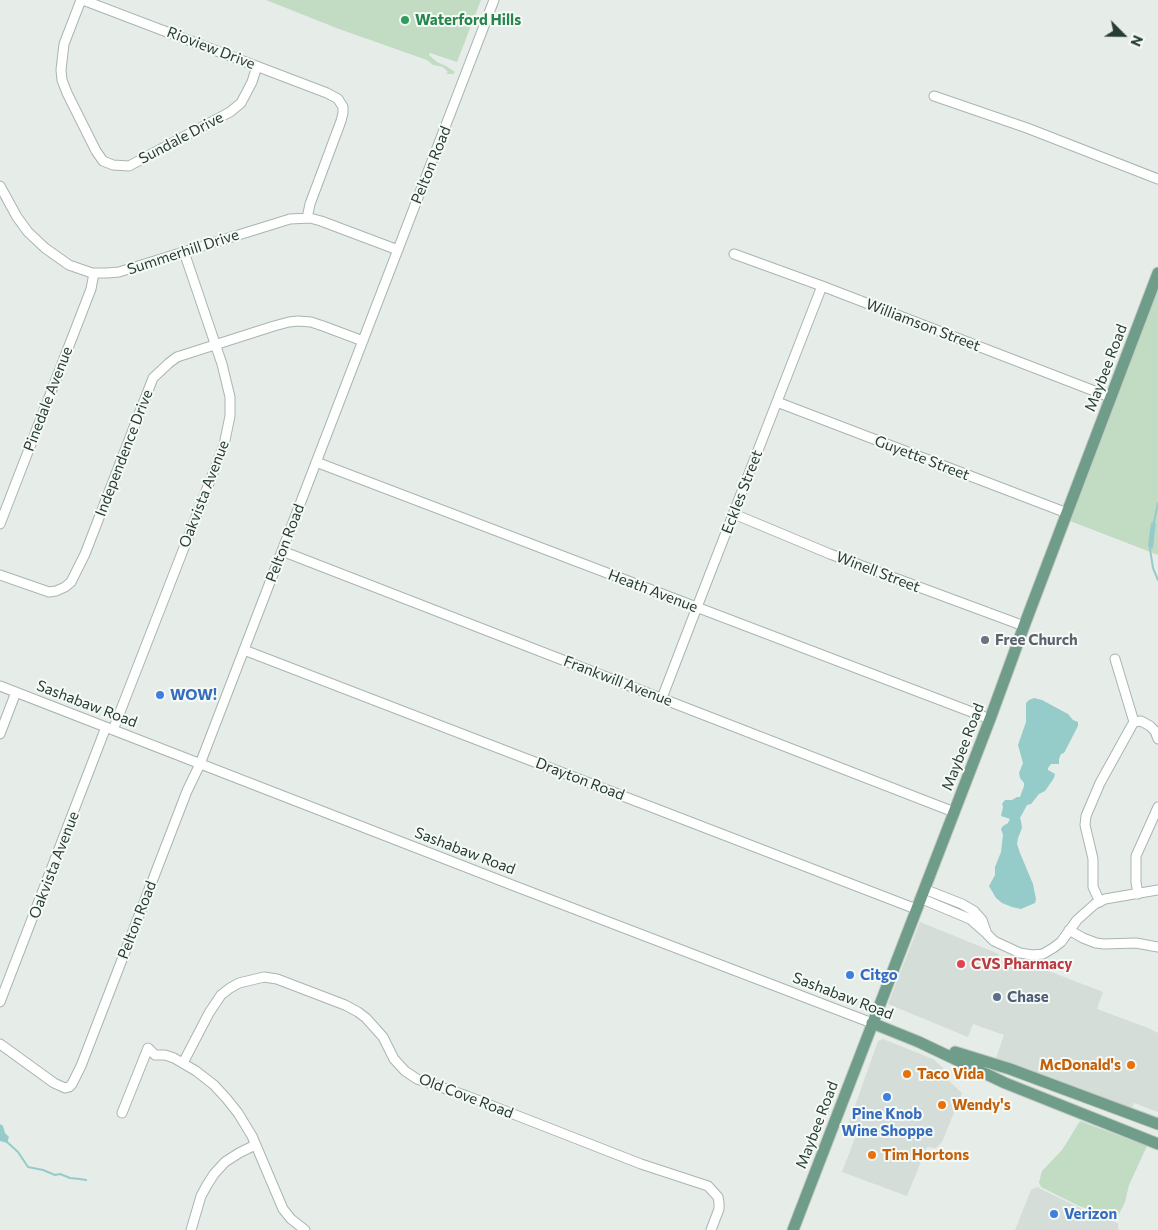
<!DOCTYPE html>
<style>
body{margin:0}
#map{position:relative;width:1158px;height:1230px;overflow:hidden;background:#e6ede8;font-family:Commissioner,sans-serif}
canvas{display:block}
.north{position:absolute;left:1098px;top:10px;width:50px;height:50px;-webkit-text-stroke:4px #f6faf7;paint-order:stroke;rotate:113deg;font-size:14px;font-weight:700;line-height:20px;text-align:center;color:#273d33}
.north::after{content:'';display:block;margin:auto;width:18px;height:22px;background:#273d33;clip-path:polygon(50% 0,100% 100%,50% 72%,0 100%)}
</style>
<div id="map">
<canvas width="1158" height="1230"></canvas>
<div class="north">N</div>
</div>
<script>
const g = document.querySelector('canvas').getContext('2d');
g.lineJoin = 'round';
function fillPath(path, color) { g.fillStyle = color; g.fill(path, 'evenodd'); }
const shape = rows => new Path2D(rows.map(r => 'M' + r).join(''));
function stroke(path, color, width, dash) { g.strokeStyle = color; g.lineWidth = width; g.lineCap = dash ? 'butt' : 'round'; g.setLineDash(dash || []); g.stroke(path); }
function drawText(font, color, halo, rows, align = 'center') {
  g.font = font + ' Commissioner,sans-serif'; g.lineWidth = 4; g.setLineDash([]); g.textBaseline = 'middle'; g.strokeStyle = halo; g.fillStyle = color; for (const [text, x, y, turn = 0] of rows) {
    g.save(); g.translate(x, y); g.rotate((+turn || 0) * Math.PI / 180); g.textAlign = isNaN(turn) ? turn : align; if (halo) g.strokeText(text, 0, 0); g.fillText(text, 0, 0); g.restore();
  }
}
const built = shape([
 [920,922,999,954,998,959,1030,971,1033,965,1103,992,1097,1009,1148,1028,1158,1033,1158,1112,1134,1103,1132,1108,996,1058,1004,1035,973,1024,968,1037,888,1004],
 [883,1039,933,1059,943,1068,948,1080,962,1093,942,1142,936,1148,927,1147,907,1196,842,1172,855,1138,845,1134,878,1041],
 [1037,1187,1082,1209,1118,1223,1118,1229,1119,1230,1015,1230,1031,1190]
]);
const green = shape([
 [266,0,481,0,457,62,430,53,429,55,437,62,446,66,455,72,453,74,446,74,448,72,443,67,433,65,427,60,339,29],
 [1158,277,1158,555,1065,519],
 [1080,1121,1147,1146,1129,1185,1125,1202,1118,1216,1110,1217,1079,1206,1041,1187,1039,1182,1042,1171,1062,1150]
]);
const water = shape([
 [1154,522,1156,524,1155,530,1153,548,1150,549,1148,545,1151,523],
 [1034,698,1042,700,1068,714,1073,720,1078,722,1078,726,1064,753,1061,754,1059,759,1059,764,1051,764,1048,768,1048,770,1055,774,1054,778,1045,791,1039,794,1031,804,1027,805,1020,818,1021,821,1022,828,1018,838,1017,844,1020,853,1033,884,1036,899,1035,903,1021,909,1012,907,1002,903,996,898,989,886,995,875,995,867,1001,852,1003,835,1001,829,1003,826,1008,823,1010,819,1001,816,1003,807,1002,804,1005,800,1012,800,1017,797,1020,797,1024,786,1024,783,1020,778,1019,773,1023,763,1018,745,1026,722,1026,703,1029,700],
 [0,1124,3,1126,5,1133,9,1137,7,1143,0,1141]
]);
const stream = shape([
 [1154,522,1158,503],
 [1150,549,1153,568,1158,580],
 [6,1141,18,1152,28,1167,43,1170,55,1175,60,1174,70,1178,80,1179,86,1180]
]);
const minor = shape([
 [81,0,64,44,61,70,62,80,67,93,96,151,103,161,113,165,129,166,230,112,241,103,252,82,257,66],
 [83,0,327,93,338,99,343,107,343,113,341,121,310,204,307,218],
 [934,96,1027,128,1158,179],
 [0,186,17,217,28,232,45,248,69,265,92,273,107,273,119,272,290,219,310,218,321,221,398,250],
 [734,254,822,286,1110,397],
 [777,402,1067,513],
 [316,462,990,719],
 [734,514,830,554,1024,626],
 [0,524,91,289,94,273],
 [282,551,954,812],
 [0,575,49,592,56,591,65,587,71,582,85,554,153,378,169,363,177,357,274,326,289,322,298,321,311,322,323,326,363,341],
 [244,650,916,909],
 [0,686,512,885,872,1023],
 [662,698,697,607,822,286],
 [1134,722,1141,721,1150,726,1155,731,1158,739],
 [113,730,224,445,230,416,230,397,222,364,184,252],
 [0,734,16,692],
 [1138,894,1136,882,1136,856,1158,807],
 [920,898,970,919,987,934,982,920,974,911,962,904,924,889],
 [1100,902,1093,887,1093,859,1085,825,1086,816,1100,783,1131,727,1134,722,1115,659],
 [1069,930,1083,938,1096,943,1104,944,1136,943,1158,947],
 [987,934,994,941,1020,953,1032,955,1043,954,1053,948,1061,942,1077,920,1095,904,1105,899,1158,890],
 [0,1002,106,727],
 [0,1044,54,1083,65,1088,69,1087,72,1084,81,1066,187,791,200,764,494,0],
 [183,1063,209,1013,221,995,230,988,239,983,264,977,277,979,345,1005,358,1012,366,1018,383,1037,394,1059,405,1071,417,1079,467,1096,641,1164,708,1186,718,1197,719,1203,719,1209,711,1230],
 [122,1113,148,1048,155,1055,165,1055,174,1058,196,1071,214,1085,226,1098,238,1113,252,1136,283,1209,291,1219,305,1230],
 [191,1230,201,1196,207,1185,214,1174,225,1162,239,1153,255,1145]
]);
const major = shape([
 [872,1023,919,1042,1005,1083,1158,1144],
 [955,1052,1010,1069,1158,1124],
 [793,1230,990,719,1024,626,1158,273]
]);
const markers = [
 [405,20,5,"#2e9e5b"],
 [985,640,5,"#6b7280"],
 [160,695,5,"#3f7fe0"],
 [961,964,5,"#e0444e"],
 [850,975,5,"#3f7fe0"],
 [997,997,5,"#5c6f8a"],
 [1131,1065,5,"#e8710a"],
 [907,1074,5,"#e8710a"],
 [887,1097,5,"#3f7fe0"],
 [942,1105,5,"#e8710a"],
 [872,1155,5,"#e8710a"],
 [1054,1214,5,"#3f7fe0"]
];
const leisureNames = [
 ["Waterford Hills",415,20]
];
const streetNames = [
 ["Rioview Drive",211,48,21],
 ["Sundale Drive",181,138,-28],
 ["Pelton Road",431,165,-68],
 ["Summerhill Drive",183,252,-18],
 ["Williamson Street",923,325,21],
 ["Maybee Road",1106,368,-69],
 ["Pinedale Avenue",48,399,-69],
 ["Independence Drive",124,453,-69],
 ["Guyette Street",922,458,21],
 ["Eckles Street",742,492,-69],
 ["Oakvista Avenue",204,494,-69],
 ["Pelton Road",285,543,-69],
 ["Winell Street",878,572,21],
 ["Heath Avenue",653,591,21],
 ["Frankwill Avenue",618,681,21],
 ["Sashabaw Road",87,704,21],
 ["Maybee Road",963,747,-69],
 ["Drayton Road",580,779,21],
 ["Sashabaw Road",465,851,21],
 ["Oakvista Avenue",54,865,-69],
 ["Pelton Road",137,920,-69],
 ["Sashabaw Road",843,996,21],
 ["Old Cove Road",466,1096,21],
 ["Maybee Road",817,1125,-69]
];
const worshipNames = [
 ["Free Church",995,640]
];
const shopNames = [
 ["WOW!",170,695],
 ["Citgo",860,975],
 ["Pine Knob",887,1114,"center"],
 ["Wine Shoppe",887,1131,"center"],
 ["Verizon",1064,1214]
];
const healthNames = [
 ["CVS Pharmacy",971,964]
];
const serviceNames = [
 ["Chase",1007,997]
];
const foodNames = [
 ["McDonald's",1121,1065,"right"],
 ["Taco Vida",917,1074],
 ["Wendy's",952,1105],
 ["Tim Hortons",882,1155]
];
fillPath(built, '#d4ddd7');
fillPath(green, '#c2dbc3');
fillPath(water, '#95cbc9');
stroke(stream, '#95cbc9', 2);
stroke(minor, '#a9b5ae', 11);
stroke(major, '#c3c9c6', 13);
stroke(minor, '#fff', 9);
stroke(major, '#709d89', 11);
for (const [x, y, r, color] of markers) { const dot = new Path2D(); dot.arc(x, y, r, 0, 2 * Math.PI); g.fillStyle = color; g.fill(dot); stroke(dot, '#f6faf7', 2); }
drawText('bold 15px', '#27864d', '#f6faf7', leisureNames, 'left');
drawText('15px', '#273d33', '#f6faf7', streetNames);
drawText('bold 15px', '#5b616d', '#f6faf7', worshipNames, 'left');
drawText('bold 15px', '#366cbe', '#f6faf7', shopNames, 'left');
drawText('bold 15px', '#be3a42', '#f6faf7', healthNames, 'left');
drawText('bold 15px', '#4e5e75', '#f6faf7', serviceNames, 'left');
drawText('bold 15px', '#c56008', '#f6faf7', foodNames, 'left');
</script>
